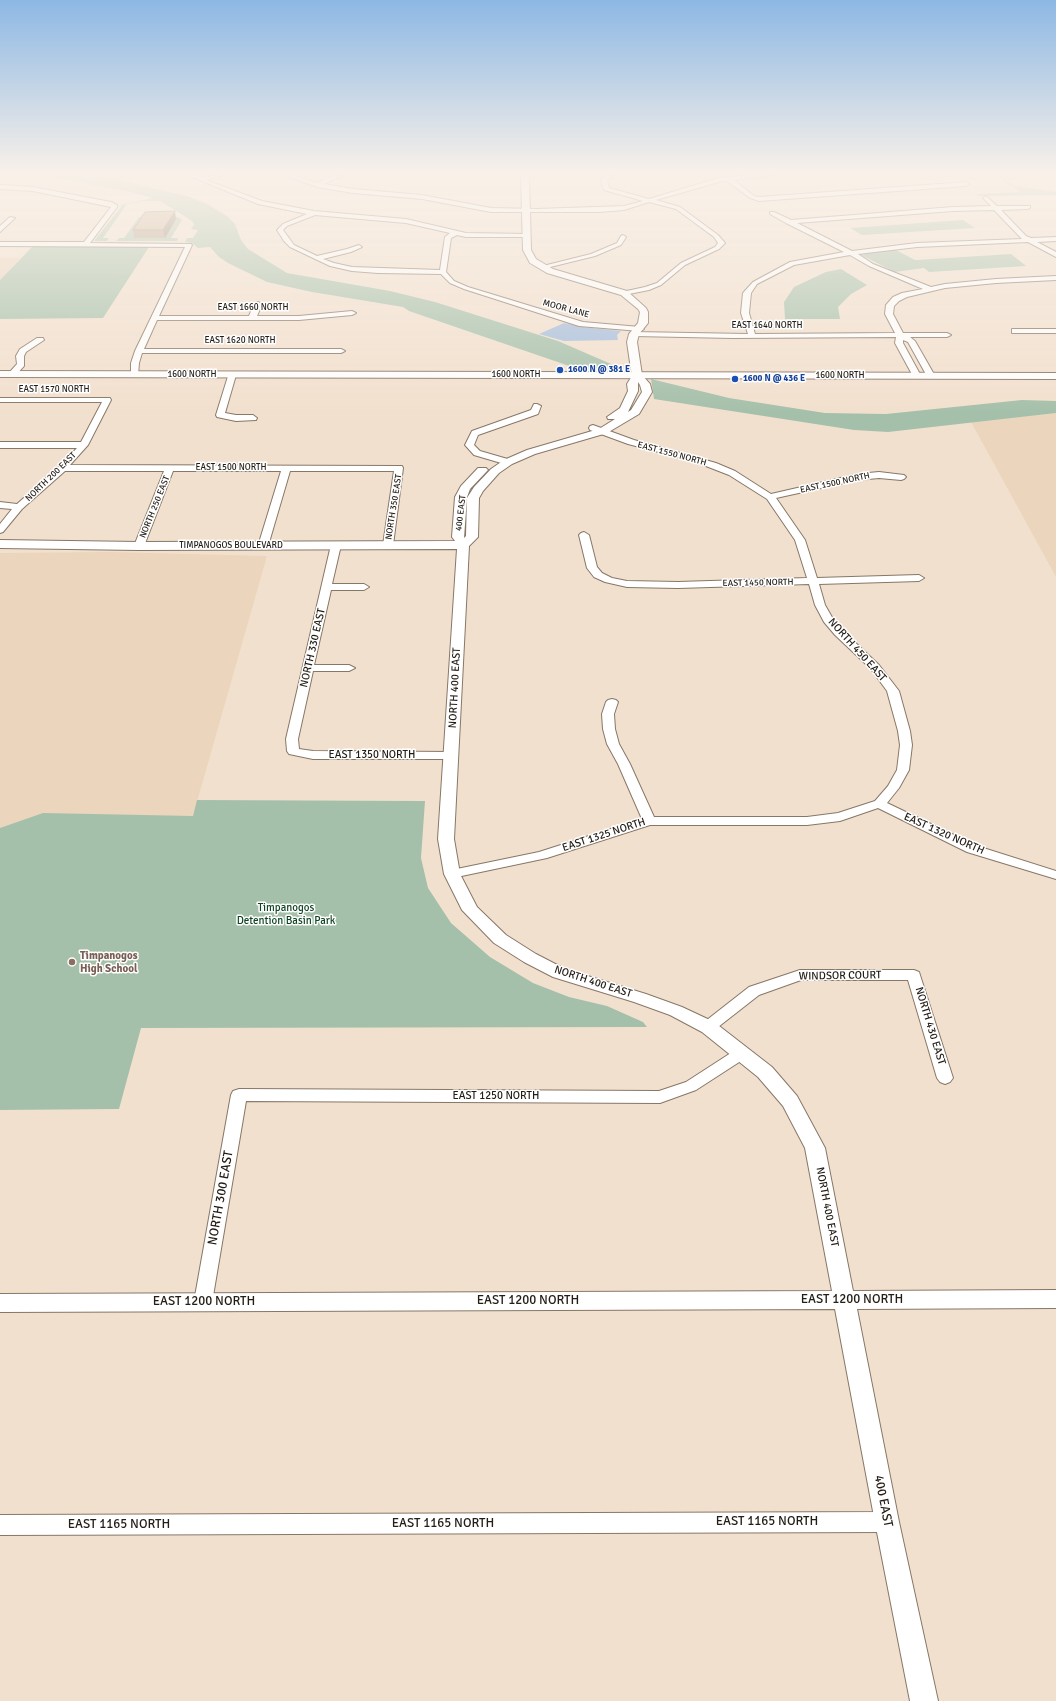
<!DOCTYPE html>
<style>
body{margin:0}
canvas{display:block;background:#f2e0ce}
</style>
<canvas width="1056" height="1701"></canvas>
<script>
const g = document.querySelector('canvas').getContext('2d');
g.lineJoin = 'round';
function fillPath(path, color) { g.fillStyle = color; g.fill(path, 'evenodd'); }
const shape = rows => new Path2D(rows.map(r => 'M' + r).join(''));
function stroke(path, color, width, dash) { g.strokeStyle = color; g.lineWidth = width; g.lineCap = dash ? 'butt' : 'round'; g.setLineDash(dash || []); g.stroke(path); }
function drawText(font, color, halo, rows, align = 'center') {
  g.font = font + ' Signika,sans-serif'; g.lineWidth = 3; g.setLineDash([]); g.textBaseline = 'middle'; g.strokeStyle = halo; g.fillStyle = color; for (const [text, x, y, turn = 0] of rows) {
    g.save(); g.translate(x, y); g.rotate((+turn || 0) * Math.PI / 180); g.textAlign = isNaN(turn) ? turn : align; if (halo) g.strokeText(text, 0, 0); g.fillText(text, 0, 0); g.restore();
  }
}
const built = shape([
 [0,258,20,258,0,280],
 [1056,413,1056,577,971,422],
 [110,552,267,556,193,816,0,1110,0,553]
]);
const green = shape([
 [42,175,96,175,187,196,205,203,227,216,235,224,241,240,248,249,287,273,390,291,435,302,558,341,618,367,623,367,618,370,581,370,409,311,403,307,312,292,267,282,228,263,219,257,210,247,198,248,192,243,185,242,187,238,193,238,198,230,191,229,194,225,193,222,186,217,160,201,143,201,127,204,103,238,109,238,107,241,94,241,121,207,121,205,153,198,131,192],
 [993,175,996,175,1015,186,1056,192,1056,195,980,196,976,194,1021,192],
 [139,217,178,217,182,220,171,238,178,238,177,241,116,241,119,238,124,238],
 [963,220,975,228,862,235,850,228],
 [122,246,149,247,103,318,0,319,0,280,32,247],
 [894,249,915,260,1011,254,1026,266,929,272,924,268,895,272,861,255],
 [841,269,867,285,851,294,838,307,840,319,785,319,784,302,794,287,826,272],
 [651,379,729,398,825,413,886,414,1022,400,1056,401,1056,413,888,432,854,430,654,399],
 [197,800,425,801,421,858,428,888,451,923,490,957,533,983,569,997,607,1006,643,1022,647,1027,141,1028,119,1109,0,1110,0,828,43,813,193,816]
]);
const water = shape([
 [564,323,582,327,621,331,617,335,618,340,564,341,539,334]
]);
const minor = shape([
 [187,175,196,175,201,177,224,175,206,180,262,201,314,211,406,219,466,233,529,234,529,236,527,237,466,237,457,235,451,238,446,272,454,281,468,287,583,322,640,327,644,329,640,331,579,326,464,289,450,283,441,274,378,273,352,271,330,266,290,247,284,241,277,230,283,224,307,214,258,204,187,175],
 [315,215,406,223,450,233,445,237,440,270,352,267,334,263,323,259,351,252,362,247,359,245,347,249,317,256,294,245,283,230,287,226,315,215],
 [284,175,293,175,317,183,335,175,343,175,324,184,353,189,422,195,491,208,537,209,624,206,643,201,604,190,601,180,607,175,614,175,607,181,609,188,649,199,718,178,750,175,773,175,734,180,754,196,759,197,966,182,969,184,966,186,759,201,750,198,727,181,719,182,656,200,680,207,718,235,725,243,719,249,685,265,661,285,649,290,624,295,622,294,622,292,645,287,657,283,681,263,715,247,718,243,714,237,676,209,649,202,624,210,599,212,491,212,422,199,353,193,317,187,284,175],
 [0,185,33,187,111,202,117,205,117,207,90,243,191,244,192,245,159,316,249,316,254,304,258,302,262,304,257,316,299,316,352,311,356,313,352,315,299,320,157,320,144,349,341,349,345,351,341,353,142,353,139,363,138,375,134,377,131,377,131,363,135,351,185,247,0,246,0,242,84,242,111,207,33,191,0,189,0,185],
 [986,196,997,206,1030,206,1030,208,1028,209,1001,210,1026,236,1031,238,1056,237,1056,241,1037,242,1056,252,1056,257,1028,242,917,247,858,254,873,264,931,287,945,284,996,279,1056,276,1056,280,996,283,945,288,907,297,899,301,894,306,893,314,903,333,947,333,951,335,947,337,910,337,915,341,935,376,934,378,928,378,908,342,903,340,903,343,921,376,917,378,914,378,895,343,896,337,733,338,634,336,630,334,634,332,748,334,741,313,743,293,753,282,790,262,844,252,786,223,770,214,770,212,774,212,791,220,953,207,991,206,983,198,986,196],
 [994,210,1022,239,917,243,852,251,797,223,953,211,994,210],
 [850,255,869,266,923,289,902,293,893,297,886,305,885,314,895,333,755,334,749,313,751,293,757,284,794,265,850,255],
 [10,217,15,218,0,232,0,226,10,217],
 [623,235,626,237,621,245,595,256,542,269,539,267,591,254,617,243,621,236,623,235],
 [1012,329,1056,329,1056,333,1012,333,1012,329],
 [37,338,43,338,44,340,26,352,24,356,24,366,15,376,9,376,8,374,17,364,16,356,20,349,37,338],
 [229,373,232,373,236,375,225,413,236,415,253,415,257,418,256,420,236,421,217,417,216,415,229,373],
 [0,398,110,398,111,400,88,445,70,465,402,466,403,468,393,545,388,548,383,545,394,471,290,471,268,546,263,549,258,546,281,471,173,471,144,546,139,549,134,546,164,471,65,471,22,509,3,532,0,533,0,524,12,509,0,508,0,502,17,504,60,466,77,448,0,448,0,442,81,442,102,402,0,402,0,398],
 [534,404,537,404,541,406,538,414,478,435,474,445,480,451,511,460,512,462,511,464,508,465,474,455,465,445,472,431,531,410,534,404],
 [593,425,634,440,716,463,735,471,771,494,858,474,879,472,904,475,906,477,904,479,901,480,879,478,858,480,776,498,805,540,817,578,919,575,924,578,919,581,819,584,825,605,833,619,843,631,879,665,899,691,910,731,912,745,909,770,899,788,887,803,977,846,1056,871,1056,879,967,852,878,808,840,821,807,825,650,825,547,858,452,878,447,877,445,874,447,871,539,852,642,819,618,764,607,744,603,729,602,714,606,702,608,700,612,699,616,700,618,702,614,714,615,729,619,744,630,764,654,817,807,817,838,813,875,801,888,786,897,770,900,745,898,731,887,691,871,669,835,635,824,622,815,605,809,584,678,588,627,587,605,582,594,577,587,568,579,535,581,533,584,532,589,535,597,567,602,573,612,578,627,581,678,582,807,578,795,540,767,499,729,475,693,461,628,444,590,430,589,428,590,426,593,425],
 [336,542,341,545,332,584,364,584,369,587,364,590,331,590,314,665,349,665,355,668,349,671,313,671,298,739,299,749,313,751,451,752,455,753,457,756,455,759,313,759,289,754,287,751,286,739,331,545,336,542],
 [800,970,914,970,919,972,953,1078,950,1082,945,1084,940,1082,937,1078,908,980,801,980,759,995,713,1031,708,1032,703,1031,701,1027,703,1023,749,987,800,970],
 [742,1048,747,1049,750,1053,747,1057,696,1090,660,1103,246,1101,212,1302,209,1307,203,1310,197,1307,194,1302,231,1095,233,1091,239,1089,659,1091,686,1082,737,1049,742,1048],
 [887,1512,894,1515,897,1522,894,1529,887,1532,0,1535,0,1515,887,1512]
]);
const tertiary = shape([
 [521,175,529,175,531,250,536,259,553,269,627,291,646,308,648,312,648,323,639,334,637,342,642,375,650,384,652,392,639,414,607,433,535,454,512,464,499,473,483,491,479,498,478,537,469,546,454,839,460,874,477,907,506,935,536,954,565,969,646,994,682,1007,714,1022,772,1067,797,1096,825,1148,853,1291,1056,1290,1056,1308,857,1309,899,1522,938,1701,910,1701,875,1522,835,1309,0,1312,0,1294,832,1291,805,1148,783,1106,758,1077,702,1032,670,1015,634,1002,553,977,524,962,494,943,462,910,444,874,438,839,457,549,139,550,0,548,0,540,139,542,455,541,452,537,455,497,461,486,478,468,486,468,488,470,470,489,467,497,464,538,466,536,467,498,474,487,491,469,504,460,527,450,599,429,615,419,608,419,607,417,620,408,628,391,627,384,632,376,627,342,629,334,638,323,640,312,638,309,621,295,547,273,530,263,523,250,521,175],
 [638,382,640,385,642,392,631,410,628,412,638,391,638,382]
]);
const secondary = shape([
 [0,371,1056,373,1056,379,0,377,0,371]
]);
const wall = shape([
 [176,219,165,238,134,238,133,230]
]);
const shadedWall = shape([
 [175,211,176,219,165,238,163,230]
]);
const building = shape([
 [175,211,163,230,133,230,145,212,175,211]
]);
const markers = [
 [560,370,4,"#1a4fb4"],
 [735,379,4,"#1a4fb4"],
 [72,962,4,"#8d6e63"]
];
const farStreetnames = [
 ["EAST 1660 NORTH",253,308],
 ["MOOR LANE",566,309,15],
 ["EAST 1640 NORTH",767,326],
 ["EAST 1620 NORTH",240,341],
 ["1600 NORTH",192,375],
 ["1600 NORTH",516,375],
 ["1600 NORTH",840,376],
 ["EAST 1570 NORTH",54,390],
 ["EAST 1550 NORTH",672,454,15],
 ["EAST 1500 NORTH",231,468],
 ["NORTH 200 EAST",51,477,-44],
 ["EAST 1500 NORTH",835,483,-12],
 ["NORTH 250 EAST",155,507,-68],
 ["NORTH 350 EAST",394,507,-81],
 ["400 EAST",461,513,-83],
 ["TIMPANOGOS BOULEVARD",231,546],
 ["EAST 1450 NORTH",758,583,-1]
];
const farTransitnames = [
 ["1600 N @ 381 E",568,370],
 ["1600 N @ 436 E",743,379]
];
const streetNames = [
 ["NORTH 330 EAST",313,648,-77],
 ["NORTH 450 EAST",857,650,48],
 ["NORTH 400 EAST",455,688,-87],
 ["EAST 1350 NORTH",372,755],
 ["EAST 1320 NORTH",944,834,24],
 ["EAST 1325 NORTH",604,835,-18],
 ["WINDSOR COURT",840,976,-1],
 ["NORTH 400 EAST",593,982,18],
 ["NORTH 430 EAST",930,1026,73],
 ["EAST 1250 NORTH",496,1096],
 ["NORTH 400 EAST",827,1207,79]
];
const parkNames = [
 ["Timpanogos",286,908],
 ["Detention Basin Park",286,921]
];
const educationNames = [
 ["Timpanogos",80,956],
 ["High School",80,969]
];
const nearStreetnames = [
 ["NORTH 300 EAST",221,1198,-80],
 ["EAST 1200 NORTH",852,1300],
 ["EAST 1200 NORTH",528,1301],
 ["EAST 1200 NORTH",204,1302],
 ["400 EAST",883,1501,79],
 ["EAST 1165 NORTH",767,1522],
 ["EAST 1165 NORTH",443,1524],
 ["EAST 1165 NORTH",119,1525]
];
fillPath(built, '#ecd5bd');
fillPath(green, '#a5c0aa');
fillPath(water, '#a5bddd');
stroke(minor, '#877767', 2);
stroke(tertiary, '#877767', 2);
stroke(secondary, '#877767', 2);
fillPath(minor, '#fff');
fillPath(tertiary, '#fff');
fillPath(secondary, '#fff');
fillPath(wall, '#af967d');
fillPath(shadedWall, '#8e7a66');
fillPath(building, '#cbae91');
stroke(building, '#8e7a66', 1);
const sky = g.createLinearGradient(0, 0, 0, 413);
sky.addColorStop(0, '#8db8e4');
sky.addColorStop(0.42, '#f9f1e9');
sky.addColorStop(1, '#f9f1e900');
g.fillStyle = sky;
g.fillRect(0, 0, 1056, 413);
for (const [x, y, r, color] of markers) { const dot = new Path2D(); dot.arc(x, y, r, 0, 2 * Math.PI); g.fillStyle = color; g.fill(dot); stroke(dot, '#fff', 1.5); }
drawText('9px', '#231d16', '#fff', farStreetnames);
drawText('bold 9px', '#164399', '#fff', farTransitnames, 'left');
drawText('11px', '#231d16', '#fff', streetNames);
drawText('11px', '#0d4421', '#fff', parkNames);
drawText('bold 11px', '#785e54', '#fff', educationNames, 'left');
drawText('13px', '#231d16', '#fff', nearStreetnames);
</script>
